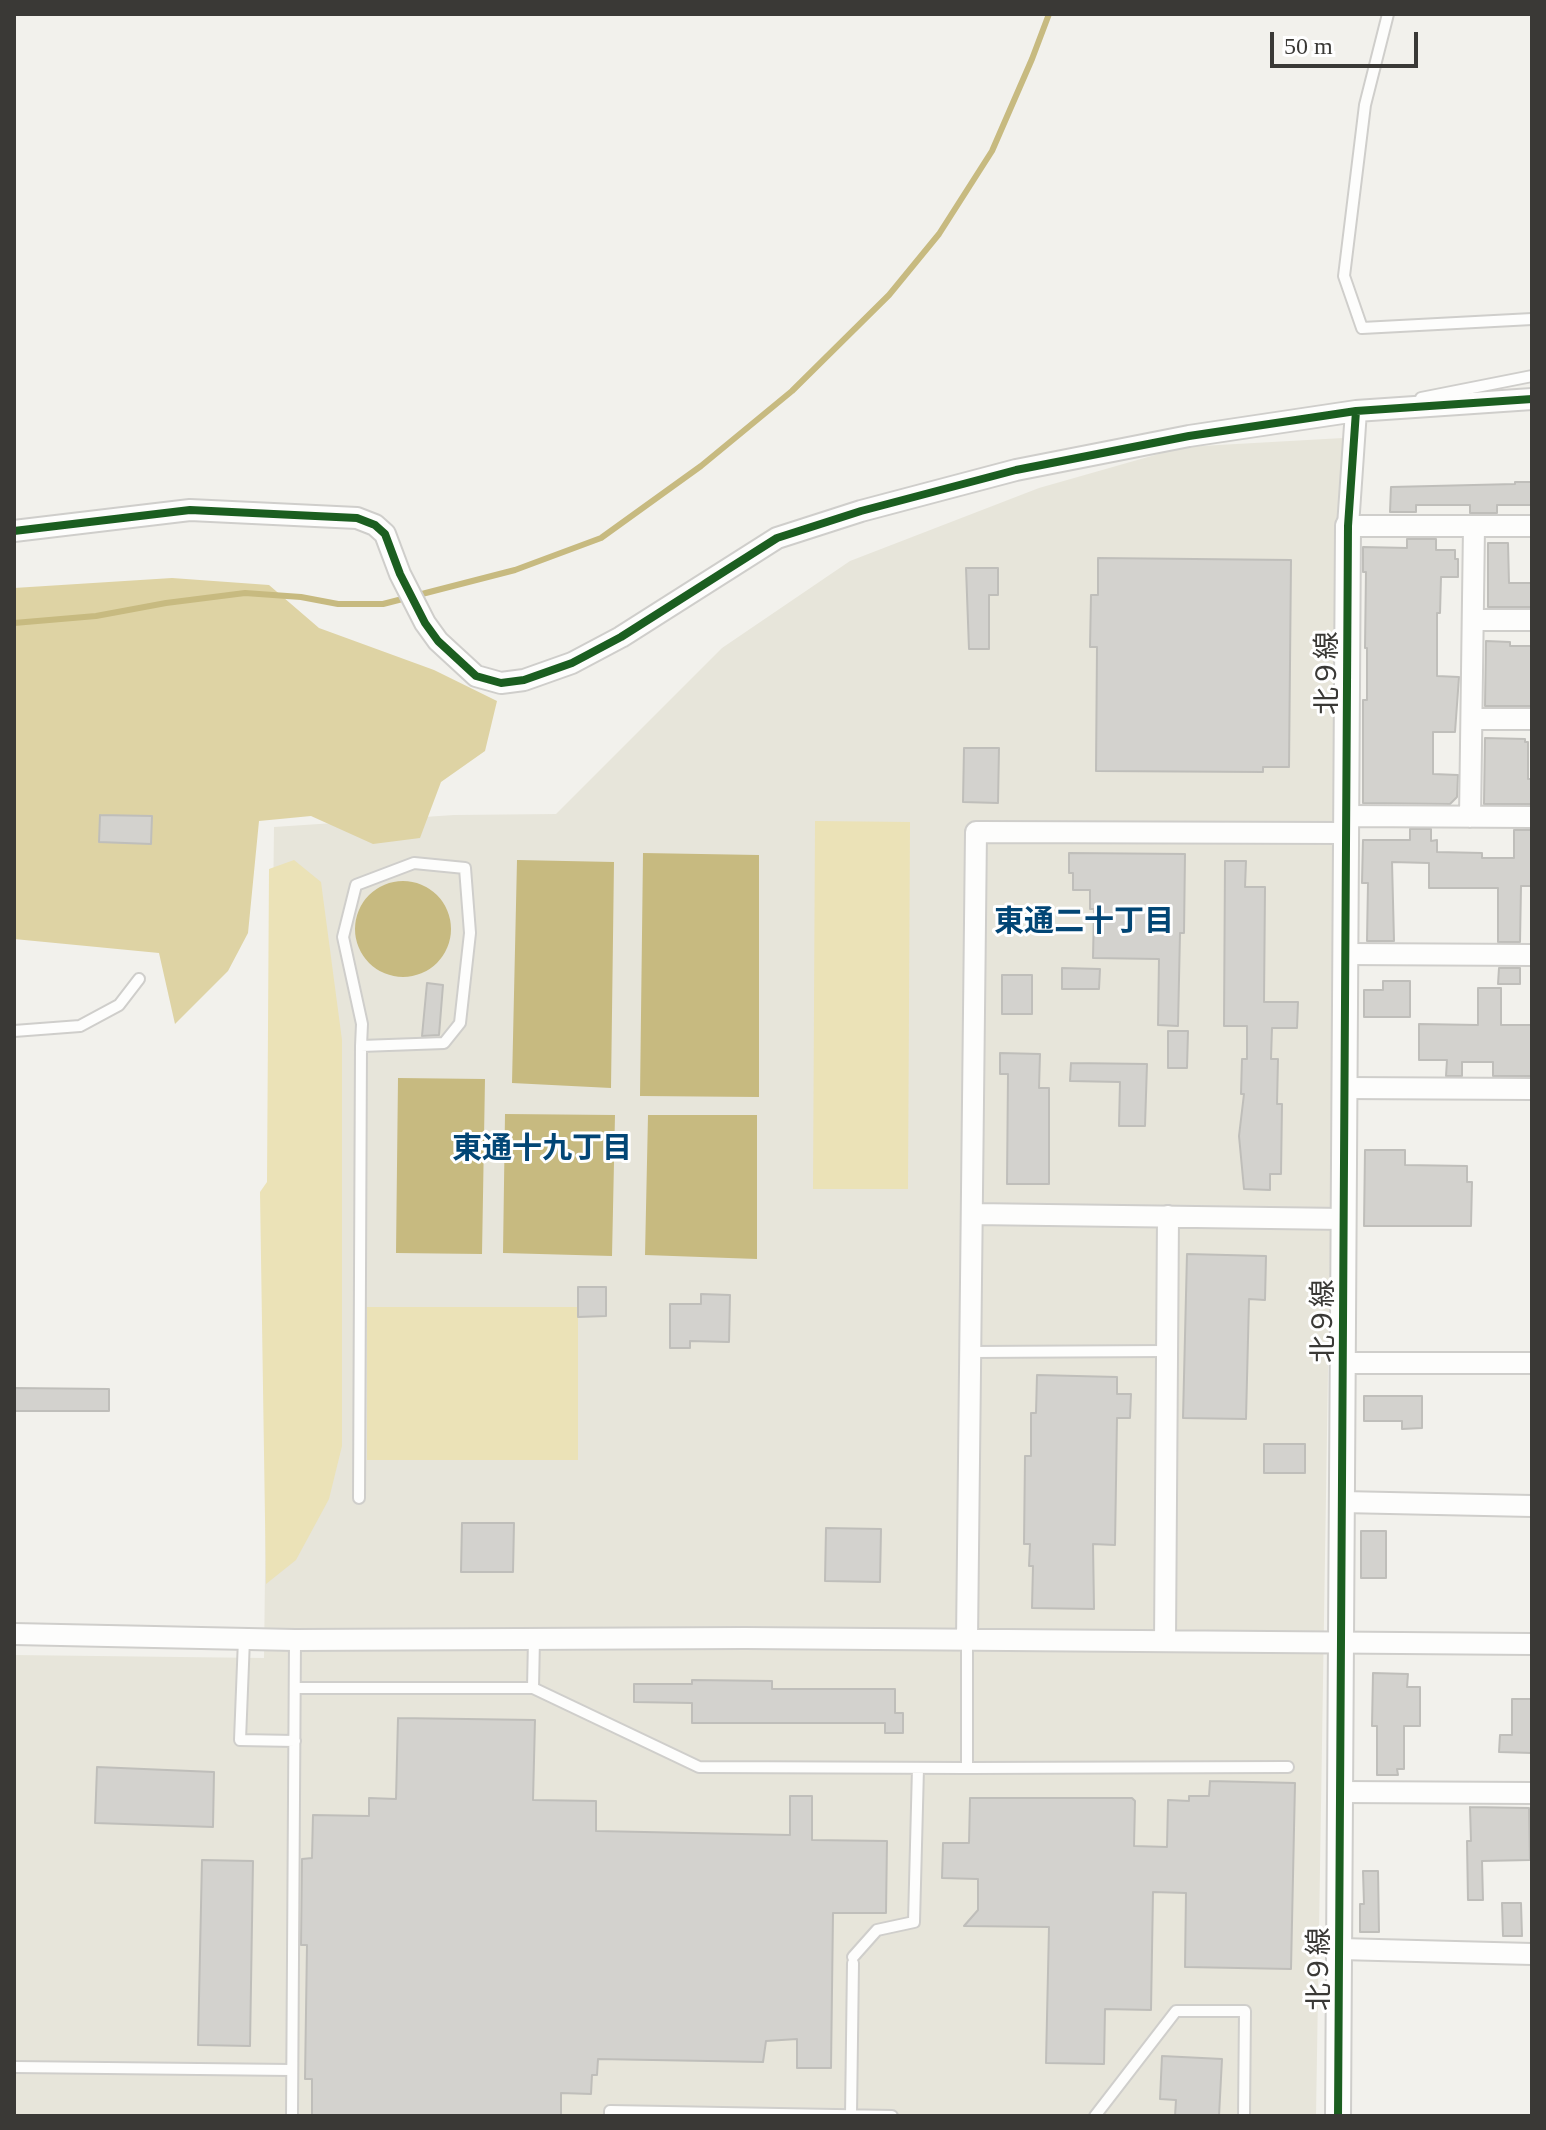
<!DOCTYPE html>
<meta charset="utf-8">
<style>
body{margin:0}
#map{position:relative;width:1546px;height:2130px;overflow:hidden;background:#f2f1ec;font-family:Georgia,serif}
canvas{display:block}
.frame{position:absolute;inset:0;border:16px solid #3a3936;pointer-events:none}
.scale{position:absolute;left:1270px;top:32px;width:148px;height:36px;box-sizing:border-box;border:4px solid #3a3936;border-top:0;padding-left:10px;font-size:24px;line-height:28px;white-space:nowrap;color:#3a3936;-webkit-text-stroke:6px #fff;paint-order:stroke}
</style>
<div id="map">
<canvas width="1546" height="2130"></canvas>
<div class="frame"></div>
<div class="scale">50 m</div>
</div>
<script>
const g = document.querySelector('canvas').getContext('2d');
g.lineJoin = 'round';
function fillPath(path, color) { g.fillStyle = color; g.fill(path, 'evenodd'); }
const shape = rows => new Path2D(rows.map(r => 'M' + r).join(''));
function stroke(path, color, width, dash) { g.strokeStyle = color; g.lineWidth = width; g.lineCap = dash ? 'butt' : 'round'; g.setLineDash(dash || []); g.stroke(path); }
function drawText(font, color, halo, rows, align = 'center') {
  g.font = font + ' Georgia,"Noto Sans JP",serif'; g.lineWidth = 6; g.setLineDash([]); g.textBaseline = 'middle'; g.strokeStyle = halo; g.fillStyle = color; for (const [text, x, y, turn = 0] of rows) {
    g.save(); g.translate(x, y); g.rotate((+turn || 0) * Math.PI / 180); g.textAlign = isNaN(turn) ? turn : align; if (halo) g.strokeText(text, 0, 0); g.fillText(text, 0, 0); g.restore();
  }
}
const built = shape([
 [1343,438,1316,2116,14,2116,14,1655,264,1658,274,827,454,815,556,814,722,648,850,561,1039,488,1183,447]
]);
const green = shape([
 [815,821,910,822,908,1189,813,1189],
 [294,860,321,882,342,1040,342,1446,329,1499,296,1560,266,1584,260,1192,267,1182,269,869],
 [367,1307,578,1307,578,1460,367,1460]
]);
const forest = shape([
 [172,578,269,585,319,628,434,670,497,701,485,751,441,782,420,838,373,844,311,816,259,821,248,933,228,971,175,1024,159,953,14,939,14,588]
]);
const water = shape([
 [643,853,759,855,759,1097,640,1096],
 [517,860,614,862,611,1088,512,1083],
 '355 929a48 48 0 1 1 96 0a48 48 0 1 1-96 0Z',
 [398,1078,485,1079,482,1254,396,1253],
 [505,1114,615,1115,612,1256,503,1253],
 [648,1115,757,1115,757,1259,645,1255]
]);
const stream = shape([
 [14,623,96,616,166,603,245,593,301,597,338,604,383,604,515,570,601,538,701,466,792,391,889,295,939,234,992,151,1032,59,1049,14]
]);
const building = shape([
 [1515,482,1532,482,1532,505,1497,505,1497,513,1470,513,1470,505,1416,505,1416,512,1390,512,1391,487,1515,484,1515,482],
 [1407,539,1436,539,1436,550,1455,550,1455,559,1458,559,1458,577,1441,577,1440,613,1437,613,1437,676,1459,677,1455,732,1433,732,1433,774,1458,775,1457,797,1450,804,1363,803,1363,700,1367,700,1367,648,1365,648,1366,572,1363,572,1363,547,1407,548,1407,539],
 [1488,543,1508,543,1509,583,1532,583,1532,607,1488,607,1488,543],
 [1098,558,1291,560,1289,767,1263,767,1263,772,1096,771,1097,647,1090,647,1091,595,1098,595,1098,558],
 [966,568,998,568,998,595,989,595,989,649,969,649,966,568],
 [1486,641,1510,642,1510,646,1532,646,1532,706,1485,706,1486,641],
 [1485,738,1525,739,1525,742,1528,742,1528,779,1532,779,1532,804,1484,804,1485,738],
 [964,748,999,748,998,803,963,802,964,748],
 [100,815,152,816,151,844,99,842,100,815],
 [1410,829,1431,829,1431,841,1437,840,1437,852,1482,853,1482,858,1514,858,1514,830,1531,830,1532,886,1521,886,1520,942,1498,942,1498,888,1429,888,1429,863,1392,862,1394,941,1367,941,1368,883,1362,883,1363,840,1410,840,1410,829],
 [1069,853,1185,854,1184,933,1180,933,1178,1026,1158,1025,1159,959,1093,958,1094,909,1090,909,1090,890,1073,890,1073,873,1069,873,1069,853],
 [1225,861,1246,861,1245,887,1265,887,1264,1002,1298,1002,1297,1028,1272,1028,1271,1059,1278,1059,1277,1104,1282,1104,1281,1174,1270,1174,1270,1190,1244,1189,1239,1136,1244,1094,1241,1094,1242,1059,1247,1059,1247,1026,1224,1026,1225,861],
 [1062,968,1100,969,1099,989,1062,989,1062,968],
 [1499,968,1520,968,1520,984,1498,984,1499,968],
 [1002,975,1032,975,1032,1014,1002,1014,1002,975],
 [1383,981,1410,981,1410,1017,1364,1017,1364,990,1383,990,1383,981],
 [427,983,443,985,439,1035,422,1036,427,983],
 [1478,988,1501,988,1501,1025,1532,1025,1532,1076,1493,1076,1493,1062,1462,1062,1462,1076,1446,1076,1447,1060,1419,1060,1419,1024,1478,1025,1478,988],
 [1168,1031,1188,1031,1187,1068,1168,1068,1168,1031],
 [1000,1053,1040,1054,1039,1088,1049,1088,1049,1184,1007,1184,1008,1074,1000,1074,1000,1053],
 [1071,1063,1147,1064,1145,1126,1119,1126,1120,1082,1070,1081,1071,1063],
 [1365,1150,1405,1150,1405,1165,1467,1166,1467,1182,1472,1182,1471,1226,1364,1226,1365,1150],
 [1187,1254,1266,1256,1265,1300,1249,1299,1246,1419,1183,1418,1187,1254],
 [578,1287,606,1287,606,1316,578,1317,578,1287],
 [701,1294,730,1295,729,1342,690,1341,690,1348,670,1348,670,1304,701,1304,701,1294],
 [1037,1375,1117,1377,1117,1394,1131,1394,1130,1418,1117,1418,1115,1545,1093,1544,1094,1609,1032,1608,1033,1566,1029,1566,1030,1544,1024,1544,1025,1456,1031,1456,1031,1413,1036,1413,1037,1375],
 [14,1388,109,1389,109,1411,14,1411,14,1388],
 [1364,1396,1422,1396,1422,1428,1402,1429,1402,1421,1364,1421,1364,1396],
 [1264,1444,1305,1444,1305,1473,1264,1473,1264,1444],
 [462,1523,514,1523,513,1572,461,1572,462,1523],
 [826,1528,881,1529,880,1582,825,1581,826,1528],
 [1361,1531,1386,1531,1386,1578,1361,1578,1361,1531],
 [1373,1673,1408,1674,1407,1687,1420,1687,1420,1726,1404,1726,1404,1769,1397,1769,1398,1775,1377,1775,1377,1726,1372,1726,1373,1673],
 [692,1680,772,1681,772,1689,895,1689,895,1713,903,1713,903,1733,885,1733,885,1723,692,1723,692,1703,634,1702,634,1684,692,1684,692,1680],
 [1512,1699,1532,1699,1532,1753,1499,1752,1500,1735,1512,1735,1512,1699],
 [398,1718,535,1720,533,1800,596,1801,596,1831,790,1835,790,1796,812,1796,812,1840,887,1841,886,1913,833,1913,831,2068,797,2068,797,2039,766,2041,763,2062,598,2059,597,2075,592,2075,591,2094,561,2093,561,2116,312,2116,312,2079,305,2079,307,1945,301,1945,302,1859,312,1858,313,1815,369,1816,369,1798,396,1799,398,1718],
 [97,1767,214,1772,213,1827,95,1823,97,1767],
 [1210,1781,1295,1783,1291,1969,1185,1967,1186,1893,1153,1892,1151,2010,1105,2009,1104,2064,1046,2063,1049,1927,964,1926,978,1910,978,1879,942,1878,943,1843,969,1843,970,1798,1132,1798,1135,1801,1134,1846,1167,1847,1168,1800,1189,1801,1189,1796,1209,1796,1210,1781],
 [1470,1807,1529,1808,1530,1860,1482,1861,1483,1900,1468,1900,1467,1841,1471,1841,1470,1807],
 [202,1860,253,1861,250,2046,198,2045,202,1860],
 [1363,1871,1378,1871,1379,1932,1360,1932,1360,1904,1364,1904,1363,1871],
 [1502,1903,1521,1903,1522,1936,1503,1936,1502,1903],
 [1162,2056,1222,2059,1219,2116,1175,2116,1176,2100,1160,2099,1162,2056]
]);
const service = shape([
 [1388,14,1365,105,1344,276,1362,328,1532,319],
 [1421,398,1532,376],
 [14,1031,80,1026,119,1005,139,979],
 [971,1352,1167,1351],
 [359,1498,361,1046,362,1024,343,937,356,885,414,863,465,868,470,933,460,1023,444,1043,361,1046],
 [244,1639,240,1740,295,1741],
 [295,1688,533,1688,534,1639],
 [533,1688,699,1767,967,1768,967,1639],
 [967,1768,1288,1767],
 [853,1957,877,1930,914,1922,918,1768],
 [14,2067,291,2070],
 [851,2115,853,1963],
 [292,2116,295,1640],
 [610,2116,610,2111,892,2116],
 [1095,2116,1176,2011,1245,2011,1244,2116]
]);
const minor = shape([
 [1356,411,1348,526,1532,526],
 [14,531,190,510,357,518,375,525,385,534,400,574,425,623,438,641,476,676,501,683,524,680,572,663,621,637,777,538,861,511,1016,470,1189,436,1356,411,1532,399],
 [1473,620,1532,620],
 [1472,719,1532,719],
 [1346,816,1532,817],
 [1470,817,1474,527],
 [1346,954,1532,955],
 [1345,1088,1532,1089],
 [974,1214,1344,1219],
 [1343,1363,1532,1363],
 [1342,1502,1532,1506],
 [14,1634,295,1640,745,1638,1532,1644],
 [967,1639,976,832,1346,833],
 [1165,1641,1168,1216],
 [1340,1792,1532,1793],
 [1340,1949,1532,1954]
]);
const tertiary = shape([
 [1338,2116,1348,526]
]);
const cycleway = shape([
 [14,531,190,510,357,518,375,525,385,534,400,574,425,623,438,641,476,676,501,683,524,680,572,663,621,637,777,538,861,511,1016,470,1189,436,1356,411,1532,399],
 [1338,2116,1348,526,1356,411]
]);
const streetNames = [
 ["北９線",1325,673,-90],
 ["北９線",1321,1321,-90],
 ["北９線",1317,1969,-90]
];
const neighbourhoodNames = [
 ["東通二十丁目",1084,920],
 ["東通十九丁目",542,1147]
];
fillPath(built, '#e7e5da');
fillPath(green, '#ebe2b7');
fillPath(forest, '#ded3a4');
fillPath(water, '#c7ba80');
stroke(stream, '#c7ba80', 6);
fillPath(building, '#d3d2ce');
stroke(building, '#bfbeba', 2);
stroke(service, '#cfcecb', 14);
stroke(minor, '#cfcecb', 24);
stroke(tertiary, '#cfcecb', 28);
stroke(service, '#fdfdfc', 10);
stroke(minor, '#fdfdfc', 20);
stroke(tertiary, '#fdfdfc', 24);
stroke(cycleway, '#1b5e20', 8);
drawText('28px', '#3a3936', '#fff', streetNames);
drawText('bold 30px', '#024675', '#fff', neighbourhoodNames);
</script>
